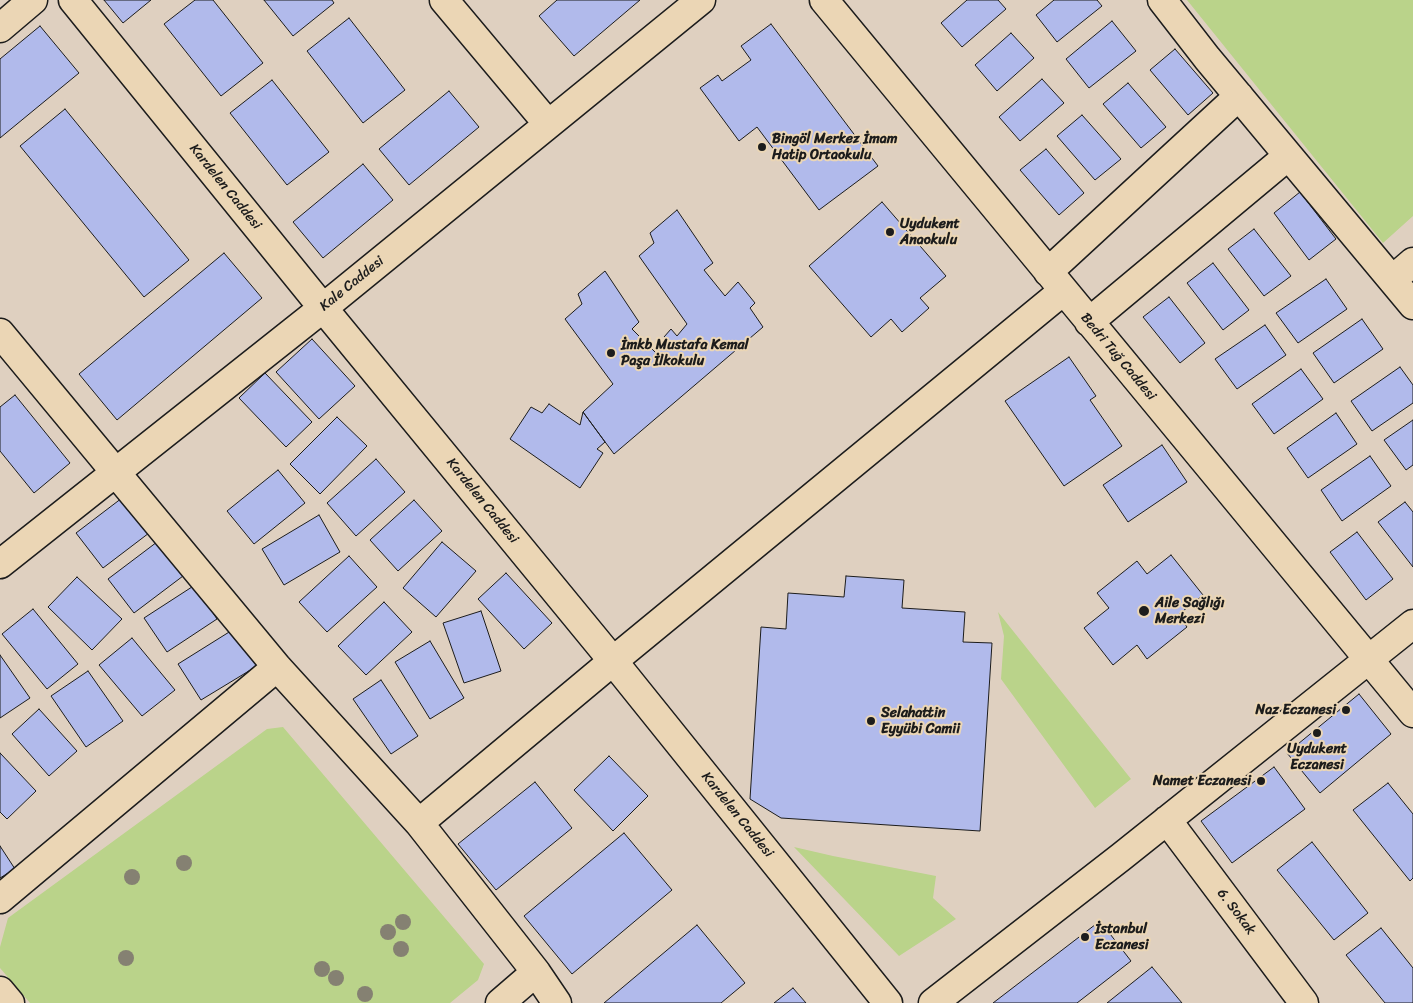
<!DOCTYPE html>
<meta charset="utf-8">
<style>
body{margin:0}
canvas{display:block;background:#dfd0c0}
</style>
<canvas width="1413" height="1003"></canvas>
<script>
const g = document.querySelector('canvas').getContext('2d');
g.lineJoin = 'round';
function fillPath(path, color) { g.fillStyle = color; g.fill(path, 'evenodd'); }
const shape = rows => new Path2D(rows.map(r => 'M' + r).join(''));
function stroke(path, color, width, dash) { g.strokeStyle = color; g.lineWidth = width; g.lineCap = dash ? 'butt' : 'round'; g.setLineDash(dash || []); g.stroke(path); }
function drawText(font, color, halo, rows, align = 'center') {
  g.font = font + ' Sriracha,sans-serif'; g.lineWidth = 4; g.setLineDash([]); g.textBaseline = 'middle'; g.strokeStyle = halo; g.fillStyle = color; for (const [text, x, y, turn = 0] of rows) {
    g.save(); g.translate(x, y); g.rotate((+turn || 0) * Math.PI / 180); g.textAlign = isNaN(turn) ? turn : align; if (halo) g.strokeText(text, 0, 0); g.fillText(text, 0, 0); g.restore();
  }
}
const green = shape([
 [1187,0,1413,0,1413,216,1383,243],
 [998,612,1131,779,1095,808,1001,679,1004,636],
 [283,727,484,964,478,980,450,1003,30,1003,0,968,0,947,8,918,267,729],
 [794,847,833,856,936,876,933,898,956,919,899,956]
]);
const building = shape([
 [104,0,151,0,123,23,104,0],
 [195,0,213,0,263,63,221,96,164,24,195,0],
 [264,0,332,0,334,3,293,36,264,0],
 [557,0,640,0,574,56,539,16,557,0],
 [967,0,998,0,1006,9,962,47,941,23,967,0],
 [1054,0,1097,0,1102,6,1057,42,1036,15,1054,0],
 [349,18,405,90,363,123,307,51,349,18],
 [1112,21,1136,51,1089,88,1066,59,1112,21],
 [771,24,878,166,819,210,757,127,739,141,700,88,718,75,722,81,751,60,741,46,771,24],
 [40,26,79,73,0,138,0,59,40,26],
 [1011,33,1034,58,997,91,975,65,1011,33],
 [1175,49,1213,93,1188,115,1150,70,1175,49],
 [1042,79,1064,103,1020,141,999,117,1042,79],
 [272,80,329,152,287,185,230,113,272,80],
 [1128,83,1166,127,1141,148,1103,104,1128,83],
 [449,91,479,127,409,185,379,149,449,91],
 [65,109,189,260,144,297,20,146,65,109],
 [1082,115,1121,159,1095,180,1057,136,1082,115],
 [1046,149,1084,193,1059,215,1020,170,1046,149],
 [363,164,393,200,323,258,293,222,363,164],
 [1300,192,1336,239,1309,260,1274,213,1300,192],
 [882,202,946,276,920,298,929,308,902,332,891,319,871,337,809,266,882,202],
 [677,210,713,263,704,270,725,296,738,282,755,303,750,308,763,327,614,454,583,412,613,384,565,319,582,304,578,294,605,271,639,322,632,329,656,353,668,341,664,337,671,329,677,336,687,324,639,256,654,243,650,233,677,210],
 [1254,229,1291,276,1264,296,1228,249,1254,229],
 [224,253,262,298,117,420,79,374,224,253],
 [1213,263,1249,310,1223,330,1187,283,1213,263],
 [1326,279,1347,309,1298,343,1276,313,1326,279],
 [1169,297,1205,343,1180,363,1143,317,1169,297],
 [1362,319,1383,349,1334,383,1313,353,1362,319],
 [1265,325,1286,355,1237,389,1215,359,1265,325],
 [312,339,355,386,319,419,276,372,312,339],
 [1069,357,1096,396,1090,400,1122,446,1064,486,1005,401,1069,357],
 [1400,367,1413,385,1413,403,1372,431,1351,401,1400,367],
 [1301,369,1323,399,1274,434,1252,404,1301,369],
 [265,373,312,422,286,447,239,398,265,373],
 [15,395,70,463,34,493,0,451,0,407,15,395],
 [549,404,580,425,583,412,605,442,597,449,603,453,580,488,510,439,531,407,542,413,549,404],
 [1336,413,1357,444,1308,478,1287,448,1336,413],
 [337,417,367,446,320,494,290,464,337,417],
 [1413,420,1413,465,1406,470,1384,440,1413,420],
 [1162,445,1187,482,1128,522,1103,485,1162,445],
 [1370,456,1391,486,1342,521,1321,490,1370,456],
 [376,459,405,492,356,536,327,503,376,459],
 [278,470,305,503,254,544,227,511,278,470],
 [122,498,149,533,103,568,76,533,122,498],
 [414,500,442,531,398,571,370,540,414,500],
 [1405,502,1413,512,1413,567,1378,522,1405,502],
 [319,515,340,552,284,585,262,549,319,515],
 [1357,532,1393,579,1366,600,1330,552,1357,532],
 [161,539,187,573,134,613,108,579,161,539],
 [442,542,476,571,436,617,403,588,442,542],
 [1171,555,1203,595,1178,615,1187,627,1147,659,1137,645,1113,665,1084,628,1109,608,1097,593,1137,561,1147,574,1171,555],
 [349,556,377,587,327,632,299,602,349,556],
 [506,573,552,623,524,649,478,599,506,573],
 [846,576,904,580,902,608,965,612,963,642,992,643,980,831,781,818,750,799,761,627,786,629,788,593,844,597,846,576],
 [77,577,122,619,92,650,48,607,77,577],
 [195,585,217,619,167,652,144,618,195,585],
 [384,602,412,632,366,675,338,646,384,602],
 [33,609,78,664,47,689,2,634,33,609],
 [481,611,501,671,464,683,443,623,481,611],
 [234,629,257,666,201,700,178,664,234,629],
 [132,638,175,690,142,716,99,665,132,638],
 [430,641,464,698,430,719,395,662,430,641],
 [0,655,30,698,0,718,0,655],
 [88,671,123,721,86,747,51,696,88,671],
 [381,680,418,736,391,754,353,699,381,680],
 [1359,694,1391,734,1320,793,1287,753,1359,694],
 [39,709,77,751,49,776,12,734,39,709],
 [0,753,36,791,7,819,0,812,0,753],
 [609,756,648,796,613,831,574,790,609,756],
 [1274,767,1305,809,1232,863,1201,821,1274,767],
 [535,782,572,828,496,890,458,844,535,782],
 [1388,783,1413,814,1413,878,1410,881,1353,810,1388,783],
 [624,833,672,890,572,974,524,916,624,833],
 [1312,842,1368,913,1334,940,1277,870,1312,842],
 [0,846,15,869,0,878,0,846],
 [1100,921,1131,961,1077,1003,993,1003,1100,921],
 [697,925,745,983,721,1003,604,1003,697,925],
 [1381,928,1413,968,1413,1003,1385,1003,1346,955,1381,928],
 [1152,967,1182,1003,1107,1003,1152,967],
 [793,988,806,1003,774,1003,793,988]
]);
const minor = shape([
 [73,0,323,308,613,661,888,1003],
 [444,0,548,124],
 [824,0,1413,713],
 [1162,0,1207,58,1413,305],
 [0,28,33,0],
 [1048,272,1239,96],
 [1392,280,1413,262],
 [1089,322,1288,156],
 [0,333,277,667,419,823,536,972,557,1003],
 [0,564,323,308,701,0],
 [1167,820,1304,1003],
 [419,823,613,661,1063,291],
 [0,899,277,667],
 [0,991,10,1003],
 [500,1003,536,972],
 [933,1003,1121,857,1413,624]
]);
const trees = [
 [184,863],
 [132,877],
 [403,922],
 [388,932],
 [401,949],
 [126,958],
 [322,969],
 [336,978],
 [365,994]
];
const markers = [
 [762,147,5,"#1c1c1c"],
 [890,232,5,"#1c1c1c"],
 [611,353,5,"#1c1c1c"],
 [1144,611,6,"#1c1c1c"],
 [1346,710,5,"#1c1c1c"],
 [871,721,5,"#1c1c1c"],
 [1317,733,5,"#1c1c1c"],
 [1261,781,5,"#1c1c1c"],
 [1085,937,5,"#1c1c1c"]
];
const poiNames = [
 ["Bingöl Merkez İmam",772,139],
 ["Hatip Ortaokulu",772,155],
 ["Uydukent",900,224],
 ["Anaokulu",900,240],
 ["İmkb Mustafa Kemal",621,345],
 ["Paşa İlkokulu",621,361],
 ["Aile Sağlığı",1155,603],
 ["Merkezi",1155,619],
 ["Naz Eczanesi",1336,710,"right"],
 ["Selahattin",881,713],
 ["Eyyübi Camii",881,729],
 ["Uydukent",1317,749,"center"],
 ["Eczanesi",1317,765,"center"],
 ["Namet Eczanesi",1251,781,"right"],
 ["İstanbul",1095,929],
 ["Eczanesi",1095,945]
];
const streetNames = [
 ["Kardelen Caddesi",225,187,51],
 ["Kale Caddesi",352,284,-39],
 ["Bedri Tuğ Caddesi",1118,357,50],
 ["Kardelen Caddesi",482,501,51],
 ["Kardelen Caddesi",737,815,51],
 ["6. Sokak",1236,912,53]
];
fillPath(green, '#bad38a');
fillPath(building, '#b1baeb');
stroke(building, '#1c1c1c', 1);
stroke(minor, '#1c1c1c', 31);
stroke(minor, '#ebd6b5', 28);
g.fillStyle = '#858172';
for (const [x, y] of trees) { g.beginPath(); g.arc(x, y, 8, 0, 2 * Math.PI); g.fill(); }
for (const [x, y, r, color] of markers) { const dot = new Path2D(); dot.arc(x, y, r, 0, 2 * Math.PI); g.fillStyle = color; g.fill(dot); stroke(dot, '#ebd6b5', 2); }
drawText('bold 14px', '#1c1c1c', '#ebd6b5', poiNames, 'left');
drawText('14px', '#1c1c1c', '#ebd6b5', streetNames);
</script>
